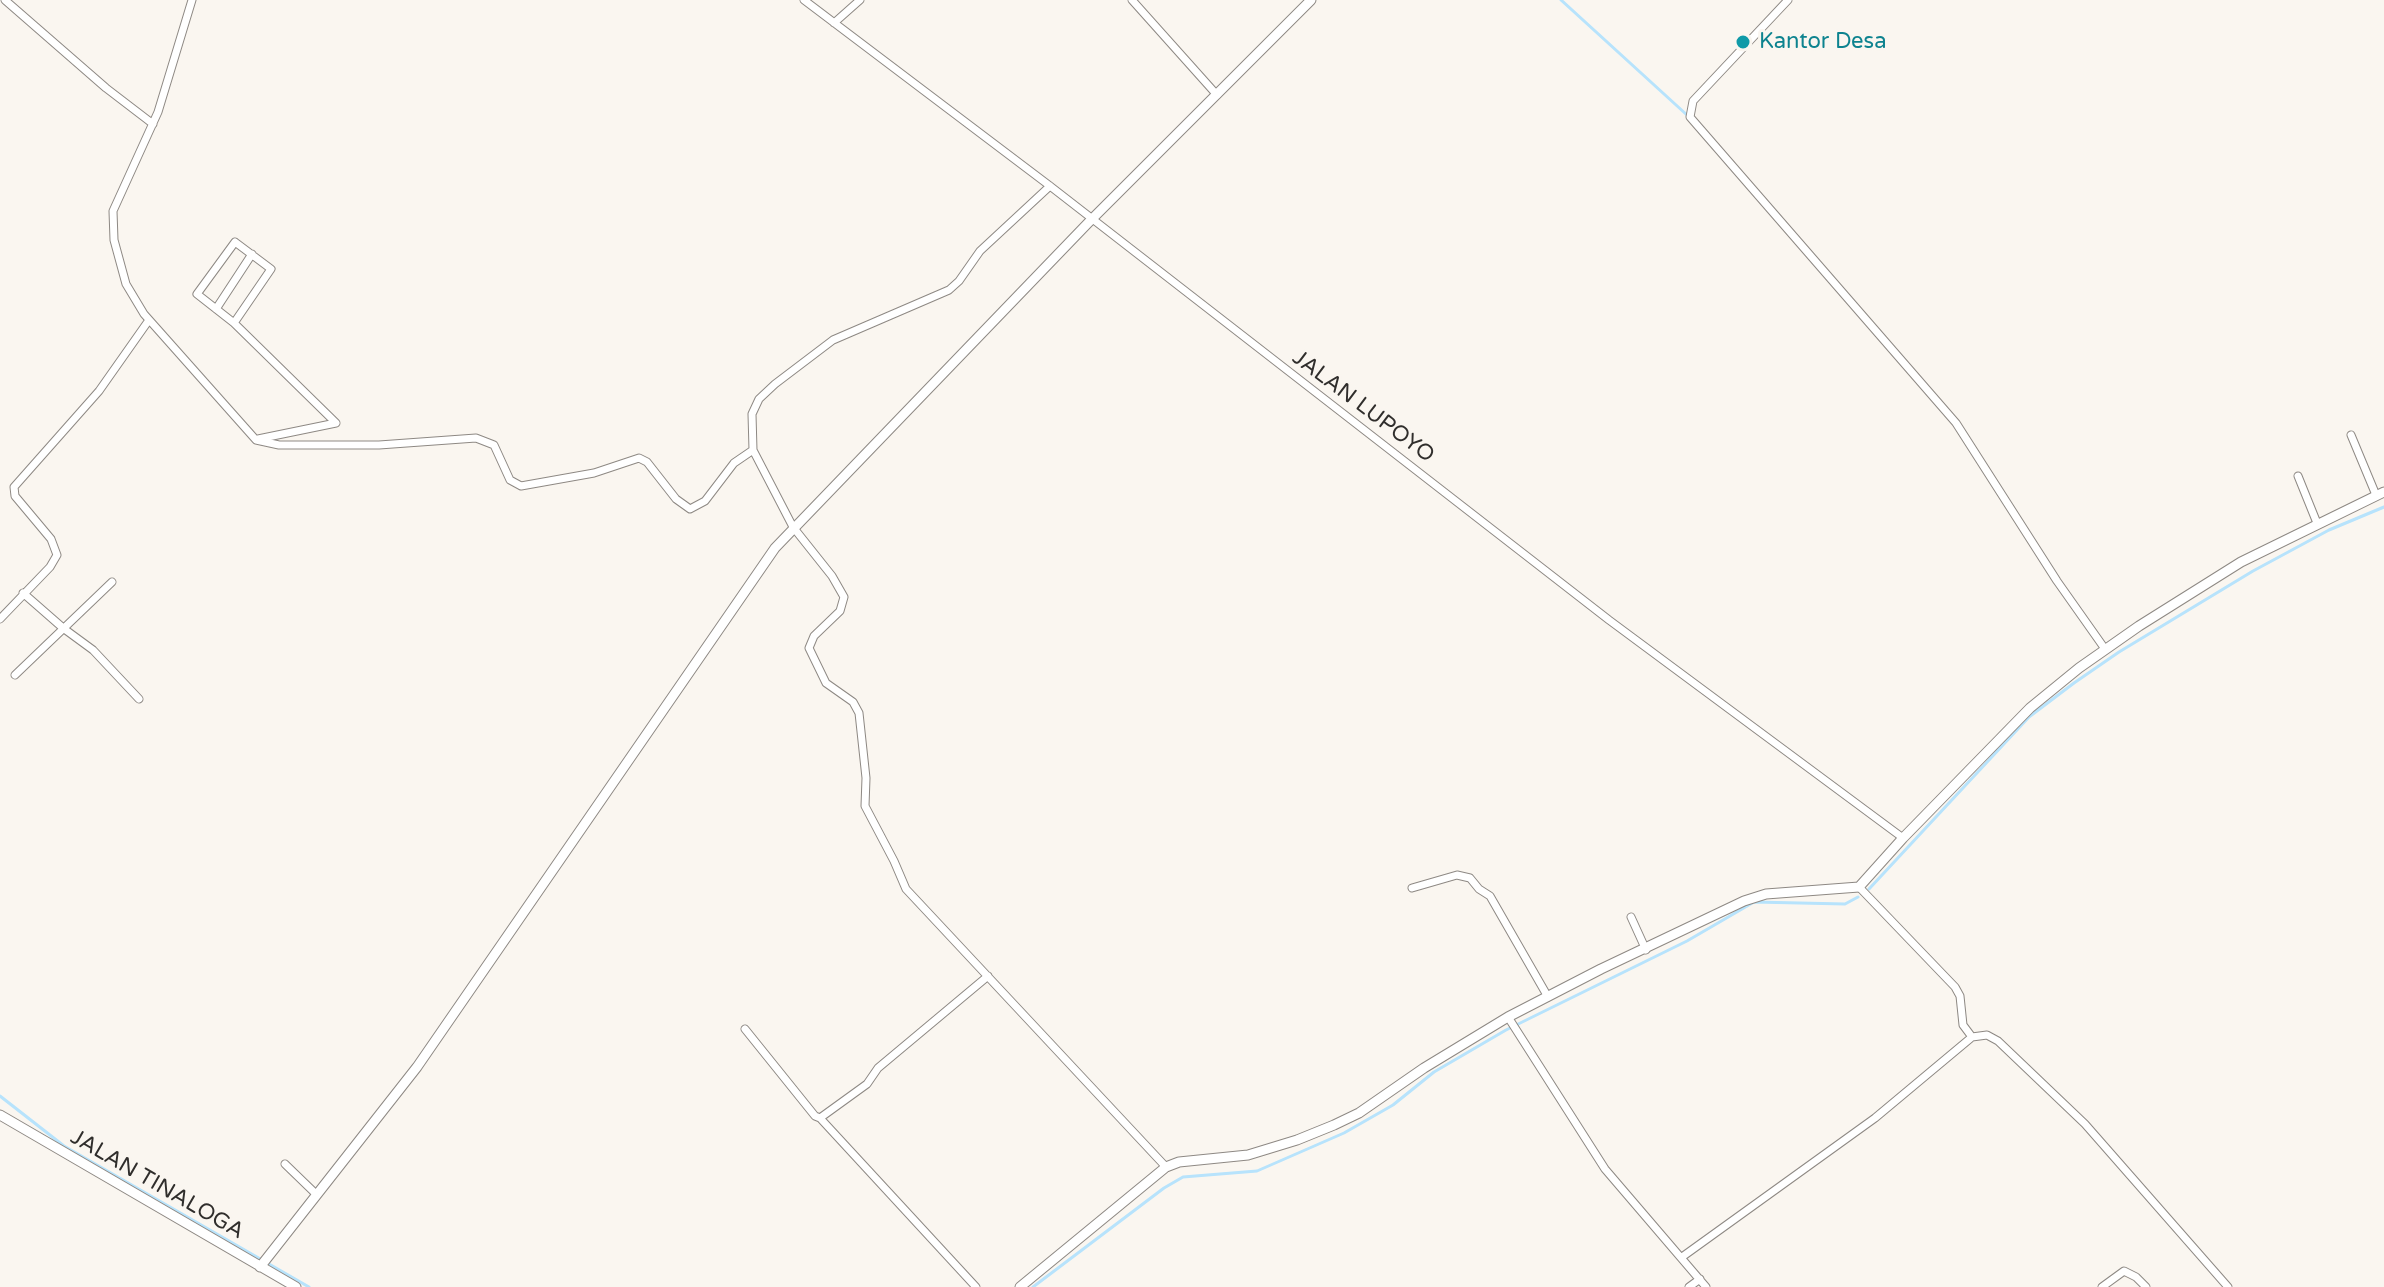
<!DOCTYPE html>
<style>
body{margin:0}
canvas{display:block;background:#faf6f0}
</style>
<canvas width="2384" height="1287"></canvas>
<script>
const g = document.querySelector('canvas').getContext('2d');
g.lineJoin = 'round';
const shape = rows => new Path2D(rows.map(r => 'M' + r).join(''));
function stroke(path, color, width, dash) { g.strokeStyle = color; g.lineWidth = width; g.lineCap = dash ? 'butt' : 'round'; g.setLineDash(dash || []); g.stroke(path); }
function drawText(font, color, halo, rows, align = 'center') {
  g.font = font + ' "Varela Round",sans-serif'; g.lineWidth = 6; g.setLineDash([]); g.textBaseline = 'middle'; g.strokeStyle = halo; g.fillStyle = color; for (const [text, x, y, turn = 0] of rows) {
    g.save(); g.translate(x, y); g.rotate((+turn || 0) * Math.PI / 180); g.textAlign = isNaN(turn) ? turn : align; if (halo) g.strokeText(text, 0, 0); g.fillText(text, 0, 0); g.restore();
  }
}
const stream = shape([
 [1561,0,1687,115],
 [1869,889,2029,717,2074,683,2119,652,2253,571,2329,530,2384,507],
 [0,1096,64,1146,309,1287],
 [1033,1287,1164,1188,1183,1177,1257,1171,1344,1133,1393,1105,1434,1072,1506,1030,1687,941,1754,902,1845,904,1858,897]
]);
const minor = shape([
 [5,0,106,88,153,124],
 [192,0,158,112,113,211,114,240,126,284,144,314,256,440,279,445,379,445,476,438,494,445,510,480,521,486,594,473,639,458,647,462,676,499,690,509,705,501,734,463,753,450],
 [804,0,1050,186,1609,620,1903,838],
 [1132,0,1217,95],
 [1788,0,1693,101,1690,117,1956,423,2057,581,2105,649],
 [834,23,860,0],
 [1050,186,980,251,959,281,949,290,833,340,775,384,759,399,752,414,753,450,793,527,832,576,844,597,840,611,814,636,809,648,826,683,853,702,859,713,866,778,865,806,894,861,906,889,1166,1167],
 [216,309,252,254],
 [234,323,197,294,235,242,271,269,234,323,336,423,258,439],
 [2351,435,2376,495],
 [2298,476,2317,523],
 [23,593,63,628,93,650,139,699],
 [0,619,50,567,57,555,51,539,15,496,14,487,99,391,149,320],
 [15,675,112,582],
 [1859,887,1955,987,1960,996,1963,1025,1972,1037,1987,1035,1998,1041,2085,1124,2228,1287],
 [1412,888,1457,875,1470,878,1479,889,1490,896,1548,997],
 [1631,917,1646,950],
 [1508,1017,1605,1169,1706,1287],
 [745,1029,815,1116,820,1118,867,1084,878,1068,988,976],
 [820,1118,976,1287],
 [285,1164,316,1194],
 [1682,1257,1875,1118,1972,1037],
 [1689,1287,1700,1279],
 [2102,1287,2124,1271,2136,1277,2146,1287]
]);
const tertiary = shape([
 [0,1115,296,1287],
 [260,1267,417,1067,775,548,1088,223,1311,0],
 [1020,1287,1166,1167,1179,1162,1248,1155,1297,1140,1334,1125,1359,1113,1424,1068,1508,1017,1601,969,1744,901,1766,894,1859,887,1903,838,2030,708,2079,668,2139,626,2241,562,2384,492]
]);
const markers = [
 [1743,42,8,"#0f9aa8"]
];
const cultureNames = [
 ["Kantor Desa",1759,42]
];
const streetNames = [
 ["JALAN LUPOYO",1363,407,37],
 ["JALAN TINALOGA",157,1185,30]
];
stroke(stream, '#b7e3fc', 3);
stroke(minor, '#8e8984', 9);
stroke(tertiary, '#8e8984', 11);
stroke(minor, '#fff', 7);
stroke(tertiary, '#fff', 9);
for (const [x, y, r, color] of markers) { const dot = new Path2D(); dot.arc(x, y, r, 0, 2 * Math.PI); g.fillStyle = color; g.fill(dot); stroke(dot, '#faf6f0', 3); }
drawText('22px', '#0d838f', '#faf6f0', cultureNames, 'left');
drawText('22px', '#302e2c', '#faf6f0', streetNames);
</script>
